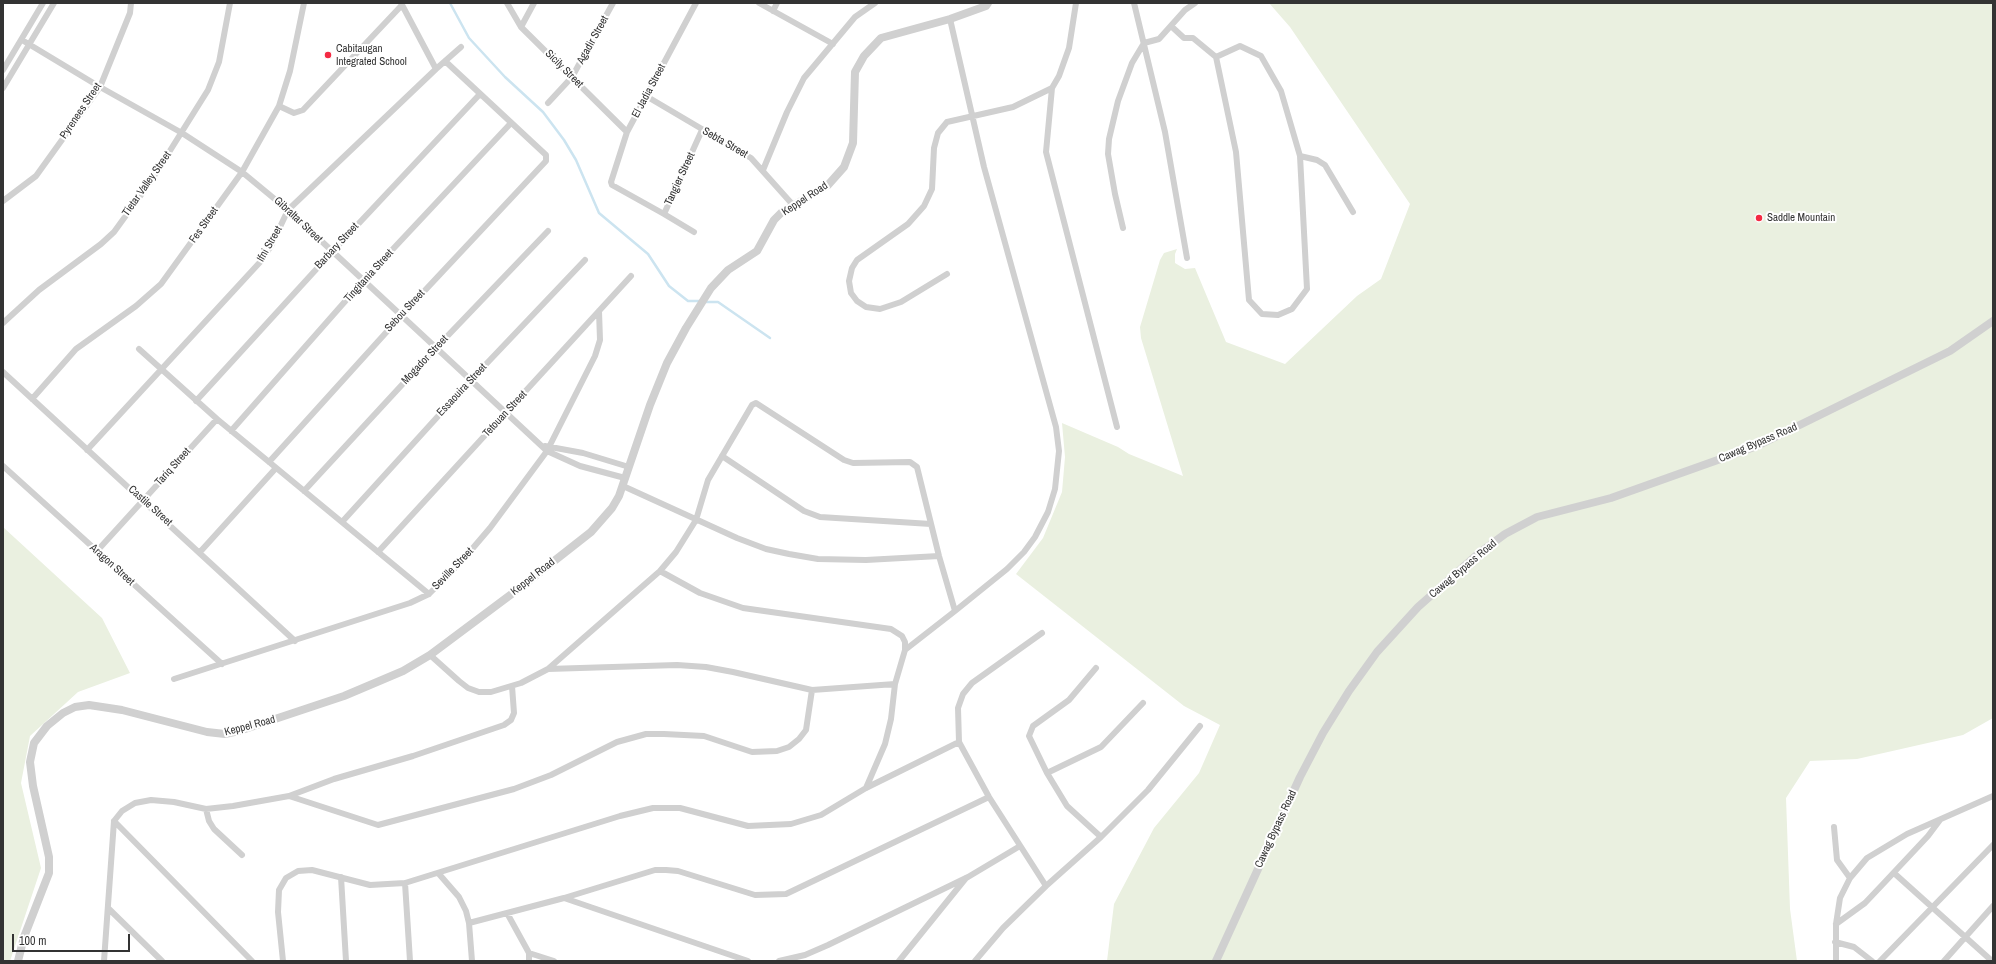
<!DOCTYPE html>
<style>
body{margin:0}
#map{position:relative;width:1996px;height:964px;overflow:hidden;background:#fff;font-family:"Archivo Narrow",sans-serif}
canvas{display:block}
.frame{position:absolute;inset:0;border:4px solid #333;pointer-events:none}
.scale{position:absolute;left:12px;top:934px;width:118px;height:18px;box-sizing:border-box;border:2px solid #333;border-top:0;padding-left:5px;font-size:12px;line-height:14px;white-space:nowrap;color:#333;-webkit-text-stroke:3px #fff;paint-order:stroke}
</style>
<div id="map">
<canvas width="1996" height="964"></canvas>
<div class="frame"></div>
<div class="scale">100 m</div>
</div>
<script>
const g = document.querySelector('canvas').getContext('2d');
g.lineJoin = 'round';
function fillPath(path, color) { g.fillStyle = color; g.fill(path, 'evenodd'); }
const shape = rows => new Path2D(rows.map(r => 'M' + r).join(''));
function stroke(path, color, width, dash) { g.strokeStyle = color; g.lineWidth = width; g.lineCap = dash ? 'butt' : 'round'; g.setLineDash(dash || []); g.stroke(path); }
function drawText(font, color, halo, rows, align = 'center') {
  g.font = font + ' "Archivo Narrow",sans-serif'; g.lineWidth = 4; g.setLineDash([]); g.textBaseline = 'middle'; g.strokeStyle = halo; g.fillStyle = color; for (const [text, x, y, turn = 0] of rows) {
    g.save(); g.translate(x, y); g.rotate((+turn || 0) * Math.PI / 180); g.textAlign = isNaN(turn) ? turn : align; if (halo) g.strokeText(text, 0, 0); g.fillText(text, 0, 0); g.restore();
  }
}
const green = shape([
 [1269,3,1993,3,1993,718,1963,735,1857,759,1810,761,1786,798,1790,909,1797,961,1107,961,1114,904,1154,828,1199,773,1220,725,1184,706,1016,574,1043,538,1062,492,1065,457,1062,423,1118,447,1129,454,1183,476,1141,338,1140,327,1160,260,1164,253,1177,249,1175,254,1175,263,1185,269,1195,268,1226,342,1285,364,1357,296,1381,279,1410,204,1290,27],
 [3,527,102,618,130,673,78,692,30,736,21,783,41,868,10,961,3,961]
]);
const stream = shape([
 [450,3,469,38,505,77,543,112,564,140,576,160,599,213,648,254,669,286,688,301,701,301],
 [706,302,718,302,770,338]
]);
const minor = shape([
 [401,3,436,69],
 [507,3,521,27,627,132],
 [696,3,627,132,611,182,612,185,664,214,702,130],
 [759,3,833,44],
 [1076,3,1069,48,1059,76,1052,88,1046,152,1117,427],
 [1134,3,1165,132,1187,258],
 [773,11,777,3],
 [950,19,984,167,1056,427,1059,451,1055,489,1048,512,1035,537,1024,552,1007,569,955,611],
 [1171,26,1184,38,1193,38,1216,57,1236,152,1249,300,1262,314,1278,315,1292,309,1307,289,1300,156],
 [521,27,534,3],
 [22,40,100,87,182,133,242,172,288,210,547,451,580,466,625,478],
 [1216,57,1240,46,1261,56,1281,91,1300,156,1317,160,1325,165,1353,212],
 [3,70,43,3],
 [3,88,54,3],
 [646,96,751,158,793,205],
 [548,103,572,77,613,3],
 [279,106,294,113,303,110,402,5],
 [763,170,787,112,804,78,855,17,875,3],
 [3,201,36,176,100,87,130,13,131,3],
 [664,214,694,232],
 [1123,228,1115,194,1108,154,1109,139,1118,101,1132,63,1144,43,1159,39,1185,10,1195,3],
 [947,274,901,302,880,309,866,307,857,301,851,293,849,281,852,268,857,260,908,224,924,206,932,189,934,148,938,133,947,122,1013,107,1052,88],
 [3,323,39,290,101,244,114,232,151,181,208,90,219,62,230,3],
 [139,349,217,419,429,594],
 [3,372,295,641],
 [32,399,76,349,136,306,161,284,242,172,279,106,290,71,304,3],
 [196,401,332,252,480,94],
 [231,431,363,281,511,123],
 [545,446,583,453,629,467],
 [87,450,262,260,271,246,288,210,436,69,461,47],
 [722,456,804,511,820,517,931,524],
 [269,462,401,316,546,161,546,155,445,61],
 [3,466,222,664],
 [623,486,737,538,766,549,789,554,818,559,866,560,939,556],
 [304,491,435,349,548,231],
 [342,522,470,381,585,260],
 [97,551,217,419],
 [200,552,276,468],
 [378,552,631,276],
 [660,571,700,593,743,608,891,629,902,636,905,642,905,650],
 [1042,633,972,683,963,694,958,708,959,742,989,797,1046,886],
 [430,655,459,681,468,688,479,692,491,692,521,683,548,669,660,571,676,552,696,520,708,480,752,405,756,403,844,460,853,463,910,462,917,467,939,556,955,611,905,650,895,684],
 [1096,668,1069,700,1033,726,1029,736,1047,773,1067,806,1101,837],
 [548,669,677,665,706,667,733,672,812,690,895,684,891,719,885,744,866,788],
 [174,679,410,603,429,594,461,562,490,528,547,451,595,356,600,340,599,311],
 [1047,773,1101,747,1143,703],
 [289,796,378,825,514,789,551,775,617,742,646,734,664,734,704,736,752,752,777,751,789,747,799,739,806,730,812,690],
 [206,809,209,821,214,829,242,855],
 [114,821,252,961],
 [1834,827,1837,860,1850,878],
 [1894,873,1992,961],
 [439,874,459,897,466,911,469,923,472,961],
 [341,877,346,961],
 [405,883,410,961],
 [564,898,655,870,666,870,678,871,755,895,786,894,989,797],
 [108,908,162,961],
 [507,913,529,953,529,961],
 [469,923,564,898,748,961],
 [1836,924,1865,903,1883,884,1928,836,1940,820],
 [1835,942,1854,947,1872,961],
 [529,953,554,961],
 [104,961,114,821,122,811,135,803,151,800,174,802,206,809,233,806,289,796,334,779,413,756,504,725,511,720,514,713,512,686],
 [283,961,278,912,279,890,286,878,298,871,312,870,370,885,405,883,620,816,653,808,680,808,748,826,791,824,821,815,866,788,959,742],
 [779,961,805,955,828,945,968,877,1020,846],
 [899,961,966,878],
 [975,961,1003,928,1046,886,1101,837,1148,790,1200,726],
 [1836,961,1836,924,1840,898,1850,878,1867,858,1907,834,1993,796],
 [1880,961,1993,845],
 [1944,961,1993,906]
]);
const tertiary = shape([
 [18,961,24,937,49,873,49,857,33,786,30,762,34,743,47,726,63,713,75,707,89,705,122,710,207,732,225,734,239,731,344,696,403,671,430,655,521,587,591,532,612,508,619,496,650,405,667,363,686,328,711,288,728,270,757,251,774,220,781,213,828,185,844,167,853,143,855,72,864,56,881,38,950,19,986,6,988,3],
 [1216,961,1300,777,1323,733,1349,691,1377,652,1418,607,1478,554,1505,534,1537,517,1611,498,1757,446,1950,351,1993,321]
]);
const markers = [
 [328,55,4,"#f42a43"],
 [1759,218,4,"#f42a43"]
];
const streetNames = [
 ["Agadir Street",593,40,-61],
 ["Sicily Street",564,69,45],
 ["El Jadia Street",649,91,-62],
 ["Pyrenees Street",81,111,-56],
 ["Sebta Street",725,143,30],
 ["Tangier Street",680,179,-65],
 ["Tietar Valley Street",147,184,-55],
 ["Keppel Road",805,199,-33],
 ["Gibraltar Street",298,220,43],
 ["Fes Street",204,225,-55],
 ["Ifni Street",270,244,-60],
 ["Barbary Street",337,246,-47],
 ["Tingitania Street",369,276,-48],
 ["Sebou Street",405,311,-47],
 ["Mogador Street",425,360,-47],
 ["Essaouira Street",462,390,-47],
 ["Tetouan Street",505,414,-47],
 ["Cawag Bypass Road",1758,443,-23],
 ["Tariq Street",173,467,-48],
 ["Castile Street",150,506,42],
 ["Aragon Street",112,565,42],
 ["Seville Street",453,569,-46],
 ["Cawag Bypass Road",1463,569,-40],
 ["Keppel Road",533,577,-38],
 ["Keppel Road",250,726,-15],
 ["Cawag Bypass Road",1276,829,-65]
];
const poiNames = [
 ["Cabitaugan",336,49],
 ["Integrated School",336,62],
 ["Saddle Mountain",1767,218]
];
fillPath(green, '#eaf0e0');
stroke(stream, '#cce4f0', 2.5);
stroke(minor, '#d0d0d0', 6);
stroke(tertiary, '#d0d0d0', 8);
for (const [x, y, r, color] of markers) { const dot = new Path2D(); dot.arc(x, y, r, 0, 2 * Math.PI); g.fillStyle = color; g.fill(dot); stroke(dot, '#fff', 1.5); }
drawText('11px', '#333', '#fff', streetNames);
drawText('11px', '#333', '#fff', poiNames, 'left');
</script>
